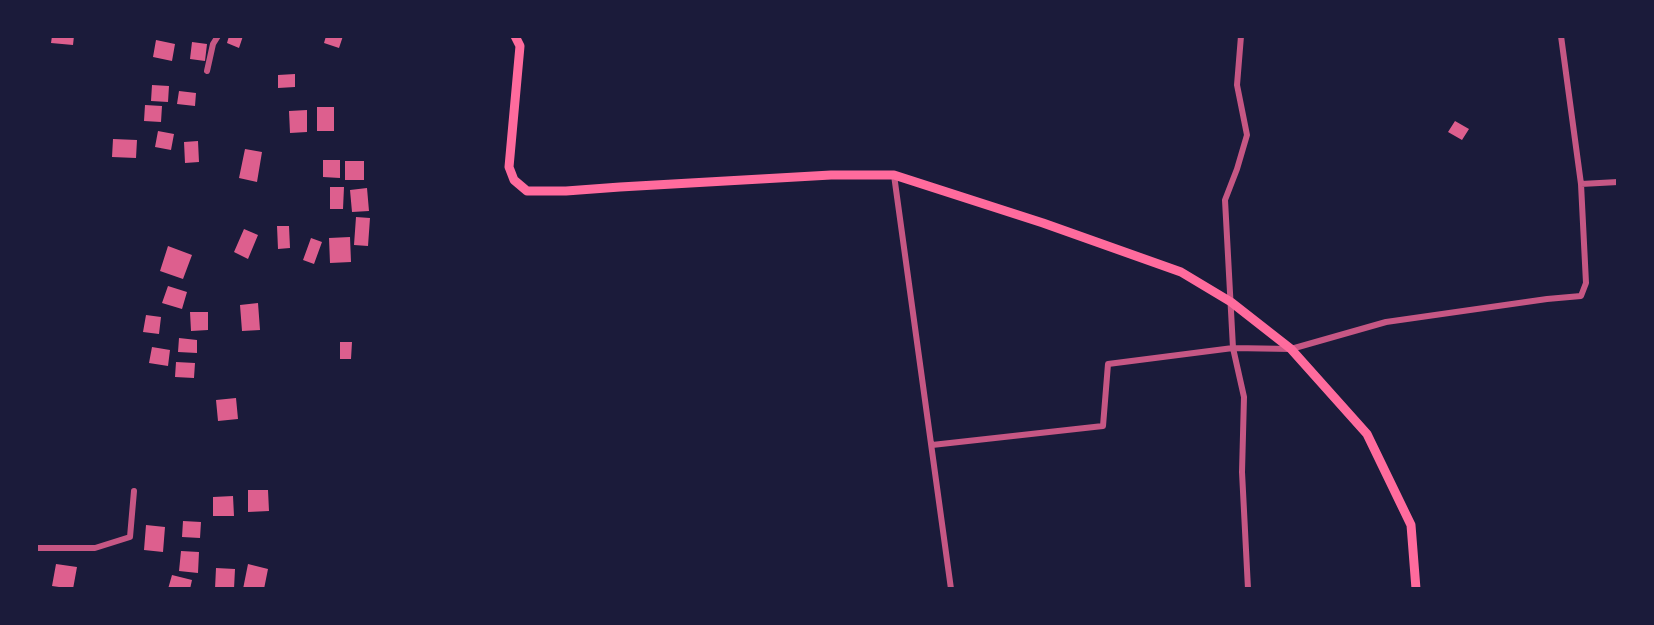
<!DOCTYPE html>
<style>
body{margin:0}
#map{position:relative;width:1654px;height:625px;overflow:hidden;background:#1b1b3a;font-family:"Fira Sans",sans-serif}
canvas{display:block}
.frame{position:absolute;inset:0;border:38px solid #1b1b3a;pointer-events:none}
</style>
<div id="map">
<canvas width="1654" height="625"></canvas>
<div class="frame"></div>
</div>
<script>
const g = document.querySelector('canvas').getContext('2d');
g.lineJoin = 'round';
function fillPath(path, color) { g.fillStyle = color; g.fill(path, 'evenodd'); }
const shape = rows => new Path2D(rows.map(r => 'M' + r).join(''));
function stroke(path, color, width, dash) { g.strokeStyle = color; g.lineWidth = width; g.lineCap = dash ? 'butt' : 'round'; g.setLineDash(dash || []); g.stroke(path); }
const building = shape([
 [52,36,74,36,73,45,51,43],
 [229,36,243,36,239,48,227,43],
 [326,36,343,36,339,48,324,43],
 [156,40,175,44,172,61,153,57],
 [192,42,207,44,205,61,190,59],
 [295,74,295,87,278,88,278,75],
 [152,85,169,86,168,102,151,101],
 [179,91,196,93,195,106,177,104],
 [145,105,162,106,161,122,144,121],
 [317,107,334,107,334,131,317,131],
 [307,110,307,132,290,133,289,111],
 [1455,121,1469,129,1462,140,1448,132],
 [158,131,174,134,171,150,155,147],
 [113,139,137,140,136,158,112,157],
 [198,141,199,162,185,163,184,142],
 [245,149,262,152,257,182,239,178],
 [323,160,340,160,340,178,323,177],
 [345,161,364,161,364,180,345,180],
 [330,187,344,187,343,209,330,209],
 [367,188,369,211,352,212,350,190],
 [356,217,370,218,368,246,354,245],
 [277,226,289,226,290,248,278,249],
 [244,229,258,235,248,259,234,252],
 [350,237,351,262,330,263,329,238],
 [311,238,322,242,314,264,303,260],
 [168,246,192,255,183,279,160,271],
 [168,286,187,292,182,309,162,303],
 [258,303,260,330,242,331,240,305],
 [190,312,208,312,208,330,191,331],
 [146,315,161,317,159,334,143,332],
 [179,338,197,340,197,353,178,352],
 [340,342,352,342,351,359,340,359],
 [152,347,170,350,168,366,149,363],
 [176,362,195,363,194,378,175,377],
 [236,398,238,419,218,421,216,400],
 [248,490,268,490,269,511,248,512],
 [233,496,234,516,213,516,213,497],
 [183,521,201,522,200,538,182,537],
 [146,525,165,527,163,552,144,550],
 [181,551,199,552,198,573,179,571],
 [56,564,77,567,73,589,52,586],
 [248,564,268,569,264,589,243,589],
 [216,568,235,569,234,589,215,589],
 [172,575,192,580,190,589,168,589]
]);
const minor = shape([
 [1241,36,1237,85,1247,135,1237,169,1225,200,1233,348,1244,397,1242,472,1248,589],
 [1561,36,1581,184],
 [207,71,213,44,218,36],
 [894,175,951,589],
 [932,445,1103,426,1108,364,1233,348,1291,349,1386,322,1547,299,1581,296,1586,283,1581,184,1618,182],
 [36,548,95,548,130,537,134,491]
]);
const secondary = shape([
 [515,36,520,46,509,167,514,180,527,191,566,191,620,187,831,175,894,175,1043,223,1181,272,1231,302,1291,349,1367,434,1411,525,1416,589]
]);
fillPath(building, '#dd5f8e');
stroke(minor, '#c65784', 6);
stroke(secondary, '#ff6b9d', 9);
</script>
